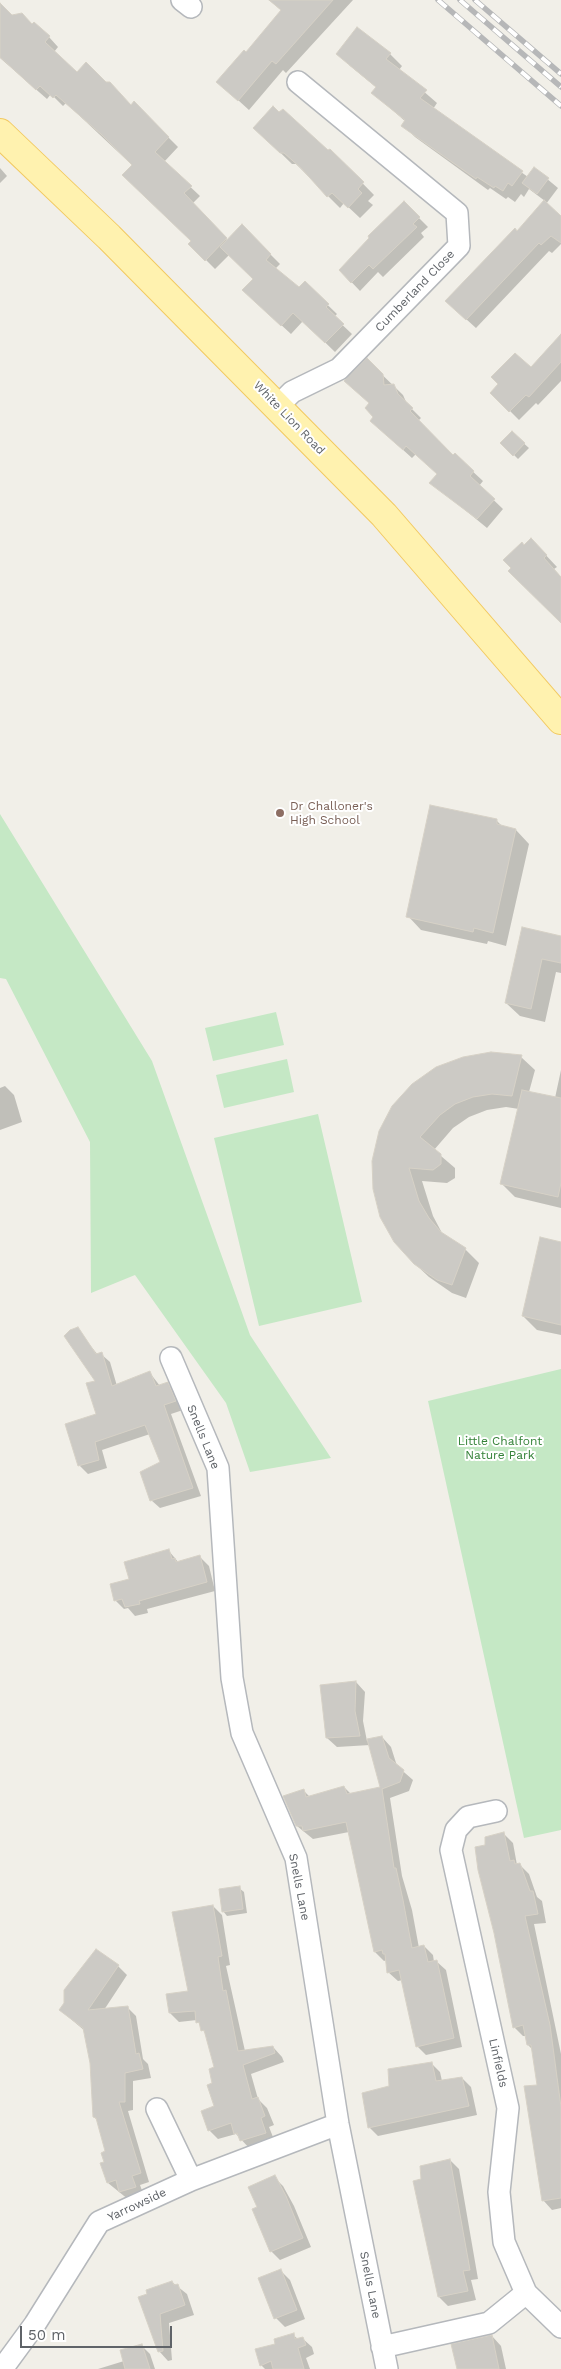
<!DOCTYPE html>
<style>
body{margin:0}
#map{position:relative;width:561px;height:2369px;overflow:hidden;background:#f1efe8;font-family:"Work Sans",sans-serif}
canvas{display:block}
.scale{position:absolute;left:20px;top:2326px;width:152px;height:22px;box-sizing:border-box;border:2px solid #5f6368;border-top:0;padding-left:6px;font-size:15px;line-height:18px;white-space:nowrap;color:#5f6368;-webkit-text-stroke:4px #fff;paint-order:stroke}
</style>
<div id="map">
<canvas width="561" height="2369"></canvas>
<div class="scale">50 m</div>
</div>
<script>
const g = document.querySelector('canvas').getContext('2d');
g.lineJoin = 'round';
function fillPath(path, color) { g.fillStyle = color; g.fill(path, 'evenodd'); }
const shape = rows => new Path2D(rows.map(r => 'M' + r).join(''));
function stroke(path, color, width, dash) { g.strokeStyle = color; g.lineWidth = width; g.lineCap = dash ? 'butt' : 'round'; g.setLineDash(dash || []); g.stroke(path); }
function drawText(font, color, halo, rows, align = 'center') {
  g.font = font + ' "Work Sans",sans-serif'; g.lineWidth = 4; g.setLineDash([]); g.textBaseline = 'middle'; g.strokeStyle = halo; g.fillStyle = color; for (const [text, x, y, turn = 0] of rows) {
    g.save(); g.translate(x, y); g.rotate((+turn || 0) * Math.PI / 180); g.textAlign = isNaN(turn) ? turn : align; if (halo) g.strokeText(text, 0, 0); g.fillText(text, 0, 0); g.restore();
  }
}
const green = shape([
 [0,814,152,1061,250,1335,331,1458,250,1472,226,1403,135,1275,91,1293,90,1142,6,979,0,978],
 [276,1012,284,1045,213,1061,205,1028],
 [287,1059,294,1092,224,1108,216,1075],
 [318,1114,362,1302,259,1326,214,1138],
 [561,1369,561,1830,524,1838,428,1401]
]);
const shadow = shape([
 [269,0,353,0,286,73,283,70,249,110,218,82,246,53,282,11],
 [0,5,11,16,33,25,49,37,58,47,54,52,77,74,132,106,134,103,178,147,164,162,200,196,193,203,228,241,242,226,280,264,275,269,300,289,305,283,337,314,334,317,352,334,335,352,303,321,291,334,253,299,254,279,229,255,215,269,190,244,193,241,133,166,66,103,63,106,51,94,47,99,0,58],
 [358,29,390,54,402,66,399,70,437,103,433,109,528,177,534,168,558,188,546,204,561,218,561,244,552,253,549,251,476,328,456,310,545,201,529,189,524,197,521,194,515,202,508,197,506,199,490,188,488,190,415,137,403,125,406,122,373,93,377,88,349,65],
 [279,114,328,152,330,150,374,195,368,201,373,205,360,218,344,203,340,208,296,164,292,164,255,128],
 [0,168,7,176,0,183],
 [404,203,428,227,421,233,424,237,383,277,378,272,360,291,340,270],
 [561,338,561,381,538,405,536,403,519,420,492,393,532,369],
 [367,360,403,395,407,404,421,418,418,421,453,457,455,455,483,481,479,486,503,509,487,528,431,482,438,474,416,454,412,458,381,430,370,404],
 [512,433,529,448,518,459,502,443],
 [524,546,542,551,557,567,554,569,561,577,561,621],
 [497,821,503,827,516,830,529,844,506,946,488,941,487,944,421,930,408,916],
 [523,929,561,937,561,973,556,972,545,1022,520,1016,506,1003],
 [521,1057,535,1070,529,1092,555,1098,561,1070,561,1208,515,1197,502,1184,519,1109,506,1107,487,1110,469,1117,453,1128,434,1150,455,1168,455,1178,447,1183,422,1181,433,1216,442,1233,465,1249,479,1263,466,1298,452,1293,429,1277,414,1263,373,1161],
 [5,1086,14,1095,22,1122,0,1130,0,1088],
 [561,1243,561,1335,537,1330,523,1316],
 [77,1329,98,1355,101,1354,110,1362,117,1386,150,1373,160,1386,167,1383,176,1392,183,1410,171,1414,201,1496,160,1508,151,1500,162,1463,150,1434,102,1450,107,1468,88,1474,79,1465,98,1415,97,1382],
 [169,1551,179,1563,200,1557,209,1566,215,1591,147,1609,148,1613,135,1616,128,1608,124,1609,115,1600,130,1580],
 [356,1682,365,1692,363,1721,367,1741,382,1737,391,1747,397,1766,413,1780,409,1791,390,1798,402,1876,412,1910,419,1948,424,1946,433,1955,434,1962,436,1961,446,1970,462,2047,426,2055,417,2046,403,1980,398,1981,388,1972,387,1960,384,1961,375,1952,349,1832,313,1839,297,1826,304,1791,310,1797,344,1787,351,1794,381,1788,370,1745,337,1747,327,1738],
 [504,1834,513,1843,517,1865,520,1865,529,1874,537,1897,542,1901,546,1923,534,1924,561,2054,561,2208,552,2210,543,2200,539,2086,533,2050,528,2045,526,2036,523,2036,514,2027,486,1846],
 [239,1888,244,1892,247,1913,227,1916,223,1911],
 [213,1906,222,1915,230,1965,226,1966,245,2051,273,2047,282,2057,284,2062,251,2074,258,2099,267,2108,274,2125,269,2127,275,2142,251,2150,236,2134,218,2139,209,2130,216,2107,213,2084,216,2067,206,2035,197,2020,179,2022,170,2013,189,1992],
 [118,1966,127,1975,104,2010,127,2007,136,2016,143,2059,148,2064,151,2078,133,2081,133,2110,128,2111,149,2182,140,2185,144,2196,129,2200,108,2183,105,2162,107,2152,99,2122,94,2117,91,2063,85,2031,60,2010],
 [431,2063,440,2072,442,2081,462,2078,471,2087,477,2115,378,2136,369,2127,391,2087],
 [450,2160,459,2169,478,2279,471,2280,476,2300,448,2306,439,2297,415,2182,423,2180],
 [274,2177,283,2186,294,2206,311,2247,280,2260,271,2251,258,2208],
 [280,2270,290,2280,305,2319,285,2327,276,2318],
 [172,2282,187,2294,194,2315,169,2323,172,2360,168,2361,159,2351,140,2298],
 [293,2335,298,2339,302,2338,312,2347,314,2354,306,2358,310,2369,265,2369,261,2365,277,2345],
 [492,2336,501,2346,506,2369,459,2369],
 [141,2345,150,2354,155,2369,98,2369,124,2361]
]);
const building = shape([
 [269,0,333,0,276,64,272,61,238,101,216,82,244,50,246,52,281,10,269,0],
 [0,3,12,15,22,13,32,24,34,22,50,36,45,42,77,72,86,62,106,82,110,82,131,105,134,101,169,137,155,152,192,186,184,193,227,238,205,261,188,244,191,241,122,175,132,165,102,135,56,95,53,98,40,86,36,90,0,57,0,3],
 [357,27,391,53,386,59,427,90,420,98,523,171,512,186,508,183,503,191,495,186,494,188,477,177,476,179,401,126,405,120,371,93,376,87,336,54,357,27],
 [273,106,279,112,283,109,328,150,330,149,364,182,358,189,362,193,348,208,332,193,327,197,301,168,284,153,280,153,253,128,273,106],
 [534,167,549,178,537,194,522,183,534,167],
 [544,200,561,216,561,243,551,236,541,245,539,243,466,320,445,301,515,228,517,231,544,200],
 [404,201,420,217,413,224,417,227,373,269,369,265,351,283,339,270,369,238,368,236,404,201],
 [242,224,271,254,266,260,299,287,305,281,329,304,326,307,344,324,325,343,293,313,281,326,242,290,253,279,220,247,242,224],
 [561,334,561,362,529,397,526,395,509,412,490,393,498,384,491,377,515,353,531,367,561,334],
 [367,358,383,374,384,385,394,384,398,394,413,408,410,411,453,455,455,453,474,471,470,476,495,499,477,519,429,483,437,474,406,446,403,450,370,421,373,417,365,408,369,403,344,381,367,358],
 [512,431,525,443,513,456,500,443,512,431],
 [531,538,547,555,544,558,561,577,561,623,508,571,511,568,503,560,522,542,524,545,531,538],
 [430,805,497,819,497,824,516,829,493,933,474,928,473,932,406,917,430,805],
 [522,927,561,936,561,963,542,959,531,1009,505,1003,522,927],
 [491,1052,522,1055,512,1096,492,1094,473,1097,455,1104,440,1115,420,1137,441,1154,441,1164,433,1170,409,1168,419,1201,429,1218,441,1232,466,1248,452,1285,437,1280,414,1264,394,1242,380,1217,373,1189,372,1161,379,1131,392,1106,412,1084,436,1067,463,1057,491,1052],
 [522,1090,561,1098,561,1183,558,1197,500,1184,522,1090],
 [540,1237,561,1242,561,1325,522,1316,540,1237],
 [78,1327,96,1354,102,1352,112,1386,150,1371,156,1386,168,1382,176,1401,164,1405,193,1488,150,1501,140,1472,160,1462,145,1425,95,1442,99,1460,78,1466,65,1424,96,1414,86,1383,95,1381,64,1336,70,1330,78,1327],
 [169,1549,172,1559,175,1558,176,1562,200,1555,207,1582,139,1601,140,1604,125,1607,122,1599,114,1601,110,1584,129,1579,124,1562,169,1549],
 [356,1681,355,1711,360,1736,326,1738,320,1685,356,1681],
 [382,1736,389,1758,404,1770,400,1782,382,1789,394,1868,396,1868,403,1900,412,1948,424,1945,428,1962,437,1960,454,2038,416,2047,399,1970,387,1973,385,1954,383,1954,382,1950,374,1952,346,1822,303,1831,302,1826,296,1826,283,1796,304,1789,306,1797,344,1786,347,1794,380,1787,367,1739,382,1736],
 [504,1832,510,1861,514,1860,515,1864,520,1863,530,1891,533,1891,538,1914,525,1916,550,2025,561,2107,561,2198,542,2201,524,2086,537,2085,531,2045,527,2045,523,2025,513,2028,494,1933,478,1870,475,1847,485,1845,485,1837,504,1832],
 [240,1886,243,1909,222,1912,219,1889,240,1886],
 [213,1905,222,1956,218,1957,223,1991,226,1990,238,2051,273,2046,275,2053,243,2065,252,2099,258,2097,265,2116,261,2118,266,2133,240,2141,237,2133,234,2134,231,2123,208,2131,201,2111,214,2106,207,2085,212,2083,209,2069,214,2067,204,2030,201,2031,199,2022,196,2023,195,2011,169,2013,166,1994,188,1991,172,1912,213,1905],
 [96,1949,119,1965,88,2010,128,2006,136,2054,139,2053,143,2069,125,2073,125,2102,119,2102,141,2173,132,2176,136,2187,119,2192,116,2180,107,2183,100,2163,104,2162,101,2153,105,2151,96,2118,93,2117,90,2063,83,2028,59,2010,64,2003,64,1990,96,1949],
 [432,2062,436,2081,462,2077,469,2106,368,2128,362,2093,389,2086,388,2069,432,2062],
 [450,2159,470,2270,463,2271,468,2291,438,2297,413,2181,421,2179,420,2166,450,2159],
 [275,2175,286,2196,303,2238,270,2252,252,2209,257,2207,248,2187,275,2175],
 [281,2269,297,2310,274,2319,258,2278,281,2269],
 [172,2281,174,2285,178,2284,185,2305,160,2314,163,2351,158,2352,138,2297,147,2294,146,2290,172,2281],
 [294,2333,295,2339,303,2337,306,2345,298,2348,304,2369,273,2369,271,2361,260,2366,255,2349,275,2344,274,2339,294,2333],
 [492,2335,499,2369,457,2369,451,2344,492,2335],
 [142,2344,150,2369,125,2369,120,2350,142,2344]
]);
const street = shape([
 [182,0,191,7],
 [278,406,292,392,339,369,459,246,457,213,298,82],
 [171,1358,218,1468,232,1678,242,1733,296,1858,338,2124,387,2369],
 [496,1811,468,1817,456,1830,451,1850,508,2108,499,2192,504,2242,526,2293,561,2327],
 [157,2109,191,2180],
 [382,2347,489,2323,526,2293],
 [2,2369,35,2324,99,2222,191,2180,338,2124]
]);
const primary = shape([
 [0,133,109,237,384,515,561,720]
]);
const rail = shape([
 [438,0,561,106],
 [460,0,561,87],
 [475,0,561,74]
]);
const markers = [
 [280,813,5,"#8d6e63"]
];
const streetNames = [
 ["Cumberland Close",415,291,-46],
 ["White Lion Road",289,418,46],
 ["Snells Lane",203,1437,68],
 ["Snells Lane",299,1887,79],
 ["Linfields",498,2063,77],
 ["Yarrowside",137,2205,-25],
 ["Snells Lane",370,2285,79]
];
const educationNames = [
 ["Dr Challoner's",290,806],
 ["High School",290,820]
];
const parkNames = [
 ["Little Chalfont",500,1441],
 ["Nature Park",500,1455]
];
fillPath(green, '#c5e8c5');
fillPath(shadow, '#0003');
fillPath(building, '#cccac5');
stroke(building, '#d6d1c6', 1);
stroke(street, '#b5b8bc', 24);
stroke(primary, '#f2c960', 30);
stroke(street, '#fff', 21);
stroke(primary, '#fff2af', 28);
stroke(rail, '#b6b7b8', 5.5);
stroke(rail, '#fff', 4, [11]);
for (const [x, y, r, color] of markers) { const dot = new Path2D(); dot.arc(x, y, r, 0, 2 * Math.PI); g.fillStyle = color; g.fill(dot); stroke(dot, '#fff', 2); }
drawText('12px', '#5f6368', '#fff', streetNames);
drawText('12px', '#785e54', '#fff', educationNames, 'left');
drawText('12px', '#348238', '#fff', parkNames);
</script>
